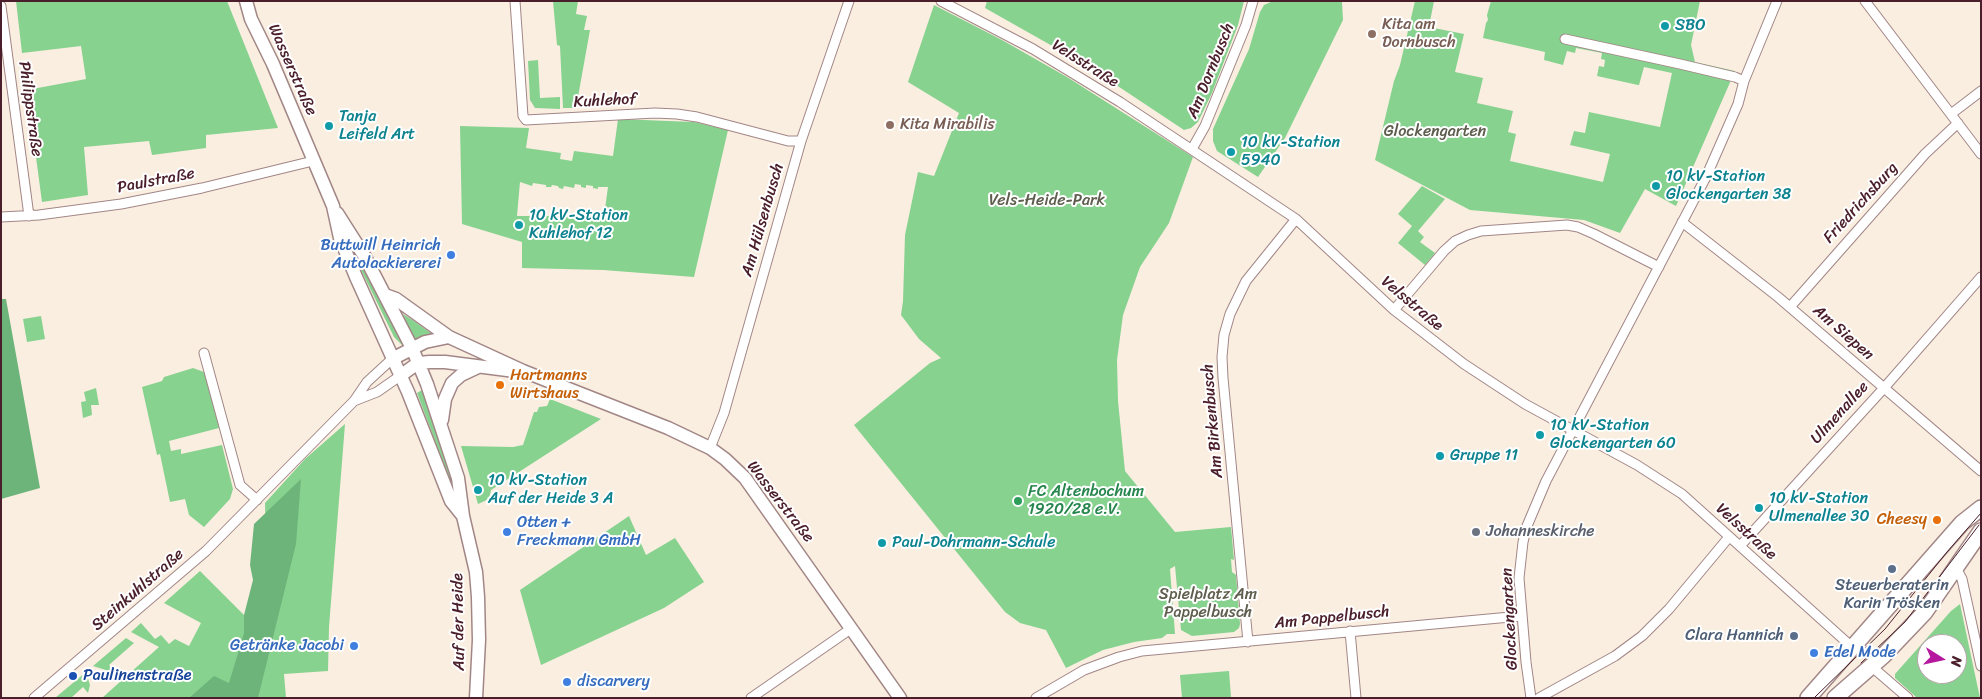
<!DOCTYPE html>
<meta charset="utf-8">
<style>
body{margin:0}
#map{position:relative;width:1982px;height:699px;overflow:hidden;background:#faeee1;font-family:Sriracha,sans-serif}
canvas{display:block}
.frame{position:absolute;inset:0;border:2px solid #4a1f2b;pointer-events:none}
.north{position:absolute;left:1917px;top:634px;width:50px;height:50px;box-sizing:border-box;background:#fff;border:1px solid #b7a5aa;border-radius:50%;rotate:100deg;font-size:14px;font-weight:700;line-height:20px;text-align:center;color:#4a1f2b}
.north::after{content:'';display:block;margin:auto;width:18px;height:22px;background:#b5179e;clip-path:polygon(50% 0,100% 100%,50% 72%,0 100%)}
</style>
<div id="map">
<canvas width="1982" height="699"></canvas>
<div class="frame"></div>
<div class="north">N</div>
</div>
<script>
const g = document.querySelector('canvas').getContext('2d');
g.lineJoin = 'round';
function fillPath(path, color) { g.fillStyle = color; g.fill(path, 'evenodd'); }
const shape = rows => new Path2D(rows.map(r => 'M' + r).join(''));
function stroke(path, color, width, dash) { g.strokeStyle = color; g.lineWidth = width; g.lineCap = dash ? 'butt' : 'round'; g.setLineDash(dash || []); g.stroke(path); }
function drawText(font, color, halo, rows, align = 'center') {
  g.font = font + ' Sriracha,sans-serif'; g.lineWidth = 4; g.setLineDash([]); g.textBaseline = 'middle'; g.strokeStyle = halo; g.fillStyle = color; for (const [text, x, y, turn = 0] of rows) {
    g.save(); g.translate(x, y); g.rotate((+turn || 0) * Math.PI / 180); g.textAlign = isNaN(turn) ? turn : align; if (halo) g.strokeText(text, 0, 0); g.fillText(text, 0, 0); g.restore();
  }
}
const green = shape([
 [16,1,227,1,278,128,206,135,206,148,152,155,149,141,84,147,88,195,42,202,27,90,86,79,81,46,22,53],
 [553,1,578,1,576,14,587,16,584,30,590,30,576,108,563,108,560,46,557,45],
 [987,1,1244,1,1238,25,1212,93,1198,122,1191,128,1184,130,1086,65,985,8],
 [1273,1,1342,2,1343,20,1285,138,1258,177,1217,151,1213,141,1213,129,1249,49,1260,12,1264,5],
 [1415,1,1434,1,1429,27,1464,34,1455,72,1483,78,1477,103,1513,111,1508,132,1516,134,1510,161,1603,182,1610,154,1570,145,1574,131,1585,133,1589,112,1660,127,1672,73,1644,67,1639,85,1638,85,1597,76,1599,66,1604,67,1605,60,1601,59,1602,53,1576,48,1575,53,1567,51,1563,65,1544,60,1545,52,1483,38,1486,23,1488,20,1487,15,1491,1,1700,1,1691,45,1695,62,1735,71,1676,206,1645,189,1620,233,1584,220,1470,210,1375,160,1394,81,1400,65],
 [934,5,1002,40,1067,77,1193,157,1169,223,1140,267,1123,315,1117,360,1118,401,1125,471,1175,532,1231,527,1234,560,1231,559,1232,572,1236,575,1240,624,1239,628,1234,632,1192,636,1181,630,1175,566,1170,569,1175,634,1167,634,1162,638,1134,642,1103,650,1066,668,1046,630,1020,623,1005,612,854,425,930,363,941,358,919,339,901,315,903,301,905,235,918,172,934,176,959,113,908,82],
 [538,60,540,98,560,97,560,109,535,108,530,100,528,61],
 [618,119,694,122,728,130,694,277,603,270,522,268,522,242,462,224,460,126,529,128,526,148,561,153,560,159,572,161,574,151,613,156],
 [520,182,532,186,533,183,546,185,546,187,551,187,552,185,558,186,559,188,563,189,564,186,574,188,575,184,581,185,581,187,586,188,586,185,593,186,593,188,598,189,598,187,608,187,604,216,517,216],
 [1422,186,1445,199,1418,231,1424,237,1420,242,1435,253,1425,265,1398,243,1412,226,1398,214],
 [364,269,403,344,402,345,394,337,361,270],
 [403,314,411,319,432,334,415,341],
 [41,316,45,339,27,342,23,319],
 [193,368,204,372,206,375,219,428,169,441,171,451,181,449,181,454,222,445,233,489,230,499,204,527,189,515,185,499,170,502,160,454,157,455,142,387,162,381,164,377],
 [96,388,99,405,91,405,92,415,83,418,81,402,86,401,84,392],
 [422,390,452,478,450,480,417,393],
 [550,399,601,419,491,490,489,499,478,504,461,446,513,447,523,445,534,412,537,412,539,407,547,406],
 [345,424,329,627,328,671,284,674,286,698,102,698,159,647,131,632,141,623,155,639,161,635,169,644,175,639,189,646,201,623,164,603,200,571,244,615,244,631,266,548,265,503,305,459],
 [629,516,646,555,675,538,704,582,664,608,541,665,520,590],
 [1960,604,1980,698,1917,698,1895,678,1895,674,1951,611],
 [1927,644,1957,644,1957,674,1927,674],
 [126,638,134,643,109,665,113,671,112,672,93,666],
 [1229,671,1231,697,1182,698,1180,675],
 [86,672,90,685,88,693,83,687,71,698,55,698]
]);
const forest = shape([
 [1,299,6,299,40,488,1,499],
 [301,479,296,544,258,698,189,698,214,676,229,683,244,633,244,615,253,580,250,565,254,524]
]);
const street = shape([
 [515,1,523,116,526,120,655,113,677,114,697,117,788,141,801,141],
 [941,1,1033,49,1120,102,1296,219,1394,310,1464,364,1525,404,1637,465,1682,494,1852,647],
 [1865,1,1981,154],
 [1,6,29,216],
 [1565,39,1680,64,1735,77,1744,81],
 [1951,114,1981,91],
 [1192,149,1205,126,1246,25,1253,1],
 [1,217,39,215,121,204,202,188,313,161],
 [1682,222,1778,297,1981,471],
 [1790,307,1925,154,1958,123],
 [1394,310,1444,251,1455,241,1468,235,1481,231,1567,225,1578,227,1594,234,1659,267],
 [204,353,240,485,257,500],
 [354,401,377,392,400,376],
 [710,448,724,413,801,141,849,1],
 [1740,546,1884,388,1981,277],
 [1956,568,1962,579,1981,666],
 [1350,631,1356,698],
 [1248,642,1223,378,1222,357,1224,335,1230,314,1246,281,1296,219],
 [1871,666,1908,698],
 [34,698,206,551,354,401,367,382,392,359],
 [751,698,852,628],
 [1036,698,1084,670,1119,657,1142,651,1521,616],
 [1531,698,1526,662,1519,578,1523,542,1527,526,1546,481,1706,177,1738,104,1744,81,1777,1],
 [1539,698,1615,656,1642,636,1669,609,1729,537]
]);
const secondary = shape([
 [246,1,251,19,273,64,333,206,340,238,356,277,408,392,451,501,463,516],
 [337,213,365,257,412,348,427,384,458,478,463,516,476,572,478,597,479,640,476,698],
 [385,295,396,299,449,337,523,371,668,428,710,448,725,459,745,478,900,698],
 [392,359,425,342,449,337],
 [400,376,418,363,430,362,445,362,515,371],
 [442,420,445,399,452,383,461,375,478,367]
]);
const primary = shape([
 [1808,698,1962,523,1981,508],
 [1835,698,1883,656,1925,612,1981,531]
]);
const tram = shape([
 [1861,663,1905,622,1979,525],
 [1814,698,1885,629,1947,552,1981,513]
]);
const markers = [
 [1665,26,5,"#0f9aa8"],
 [1372,34,5,"#8d6e63"],
 [890,125,5,"#8d6e63"],
 [329,126,5,"#0f9aa8"],
 [1231,152,5,"#0f9aa8"],
 [1656,186,5,"#0f9aa8"],
 [519,225,5,"#0f9aa8"],
 [451,255,5,"#3f7fe0"],
 [500,385,5,"#e8710a"],
 [1540,435,5,"#0f9aa8"],
 [1440,456,5,"#0f9aa8"],
 [478,490,5,"#0f9aa8"],
 [1018,501,5,"#2e9e5b"],
 [1759,508,5,"#0f9aa8"],
 [1937,520,5,"#e8710a"],
 [507,532,5,"#3f7fe0"],
 [1476,532,5,"#6b7280"],
 [882,543,5,"#0f9aa8"],
 [1892,569,5,"#5c6f8a"],
 [1794,636,5,"#5c6f8a"],
 [354,646,5,"#3f7fe0"],
 [1814,653,5,"#3f7fe0"],
 [73,676,5,"#1a4fb4"],
 [567,682,5,"#3f7fe0"]
];
const educationNames = [
 ["Kita am",1382,25],
 ["Dornbusch",1382,43],
 ["Kita Mirabilis",900,125]
];
const cultureNames = [
 ["SBO",1675,26],
 ["Tanja",339,117],
 ["Leifeld Art",339,135],
 ["10 kV-Station",1241,143],
 ["5940",1241,161],
 ["10 kV-Station",1666,177],
 ["Glockengarten 38",1666,195],
 ["10 kV-Station",529,216],
 ["Kuhlehof 12",529,234],
 ["10 kV-Station",1550,426],
 ["Glockengarten 60",1550,444],
 ["Gruppe 11",1450,456],
 ["10 kV-Station",488,481],
 ["Auf der Heide 3 A",488,499],
 ["10 kV-Station",1769,499],
 ["Ulmenallee 30",1769,517],
 ["Paul-Dohrmann-Schule",892,543]
];
const streetNames = [
 ["Velsstraße",1085,64,32],
 ["Wasserstraße",292,70,66],
 ["Am Dornbusch",1211,71,-68],
 ["Kuhlehof",605,101,-3],
 ["Philippstraße",30,109,82],
 ["Paulstraße",156,181,-11],
 ["Friedrichsburg",1861,203,-48],
 ["Am Hülsenbusch",763,220,-74],
 ["Velsstraße",1412,304,40],
 ["Am Siepen",1843,333,41],
 ["Ulmenallee",1840,413,-48],
 ["Am Birkenbusch",1213,421,-95],
 ["Wasserstraße",780,502,52],
 ["Velsstraße",1746,532,42],
 ["Steinkuhlstraße",138,590,-41],
 ["Am Pappelbusch",1332,618,-6],
 ["Glockengarten",1510,619,-93],
 ["Auf der Heide",459,622,-91]
];
const parkNames = [
 ["Glockengarten",1435,132],
 ["Vels-Heide-Park",1047,201],
 ["Spielplatz Am",1208,595],
 ["Pappelbusch",1208,613]
];
const shopNames = [
 ["Buttwill Heinrich",441,246,"right"],
 ["Autolackiererei",441,264,"right"],
 ["Otten +",517,523],
 ["Freckmann GmbH",517,541],
 ["Getränke Jacobi",344,646,"right"],
 ["Edel Mode",1824,653],
 ["discarvery",577,682]
];
const foodNames = [
 ["Hartmanns",510,376],
 ["Wirtshaus",510,394],
 ["Cheesy",1927,520,"right"]
];
const leisureNames = [
 ["FC Altenbochum",1028,492],
 ["1920/28 e.V.",1028,510]
];
const worshipNames = [
 ["Johanneskirche",1486,532]
];
const serviceNames = [
 ["Steuerberaterin",1892,586],
 ["Karin Trösken",1892,604],
 ["Clara Hannich",1784,636,"right"]
];
const transitNames = [
 ["Paulinenstraße",83,676]
];
fillPath(green, '#87d28f');
fillPath(forest, '#6db47a');
stroke(street, '#a28686', 11);
stroke(secondary, '#a28686', 15);
stroke(primary, '#a28686', 18);
stroke(street, '#fff', 9);
stroke(secondary, '#fff', 12);
stroke(primary, '#fff', 15);
stroke(tram, '#4a1f2b', 1);
for (const [x, y, r, color] of markers) { const dot = new Path2D(); dot.arc(x, y, r, 0, 2 * Math.PI); g.fillStyle = color; g.fill(dot); stroke(dot, '#fff', 2); }
drawText('16px', '#785e54', '#fff', educationNames, 'left');
drawText('16px', '#0d838f', '#fff', cultureNames, 'left');
drawText('16px', '#4a1f2b', '#fff', streetNames);
drawText('16px', '#5f5e4e', '#fff', parkNames);
drawText('16px', '#366cbe', '#fff', shopNames, 'left');
drawText('16px', '#c56008', '#fff', foodNames, 'left');
drawText('16px', '#27864d', '#fff', leisureNames, 'left');
drawText('16px', '#5b616d', '#fff', worshipNames, 'left');
drawText('16px', '#4e5e75', '#fff', serviceNames);
drawText('16px', '#164399', '#fff', transitNames, 'left');
</script>
